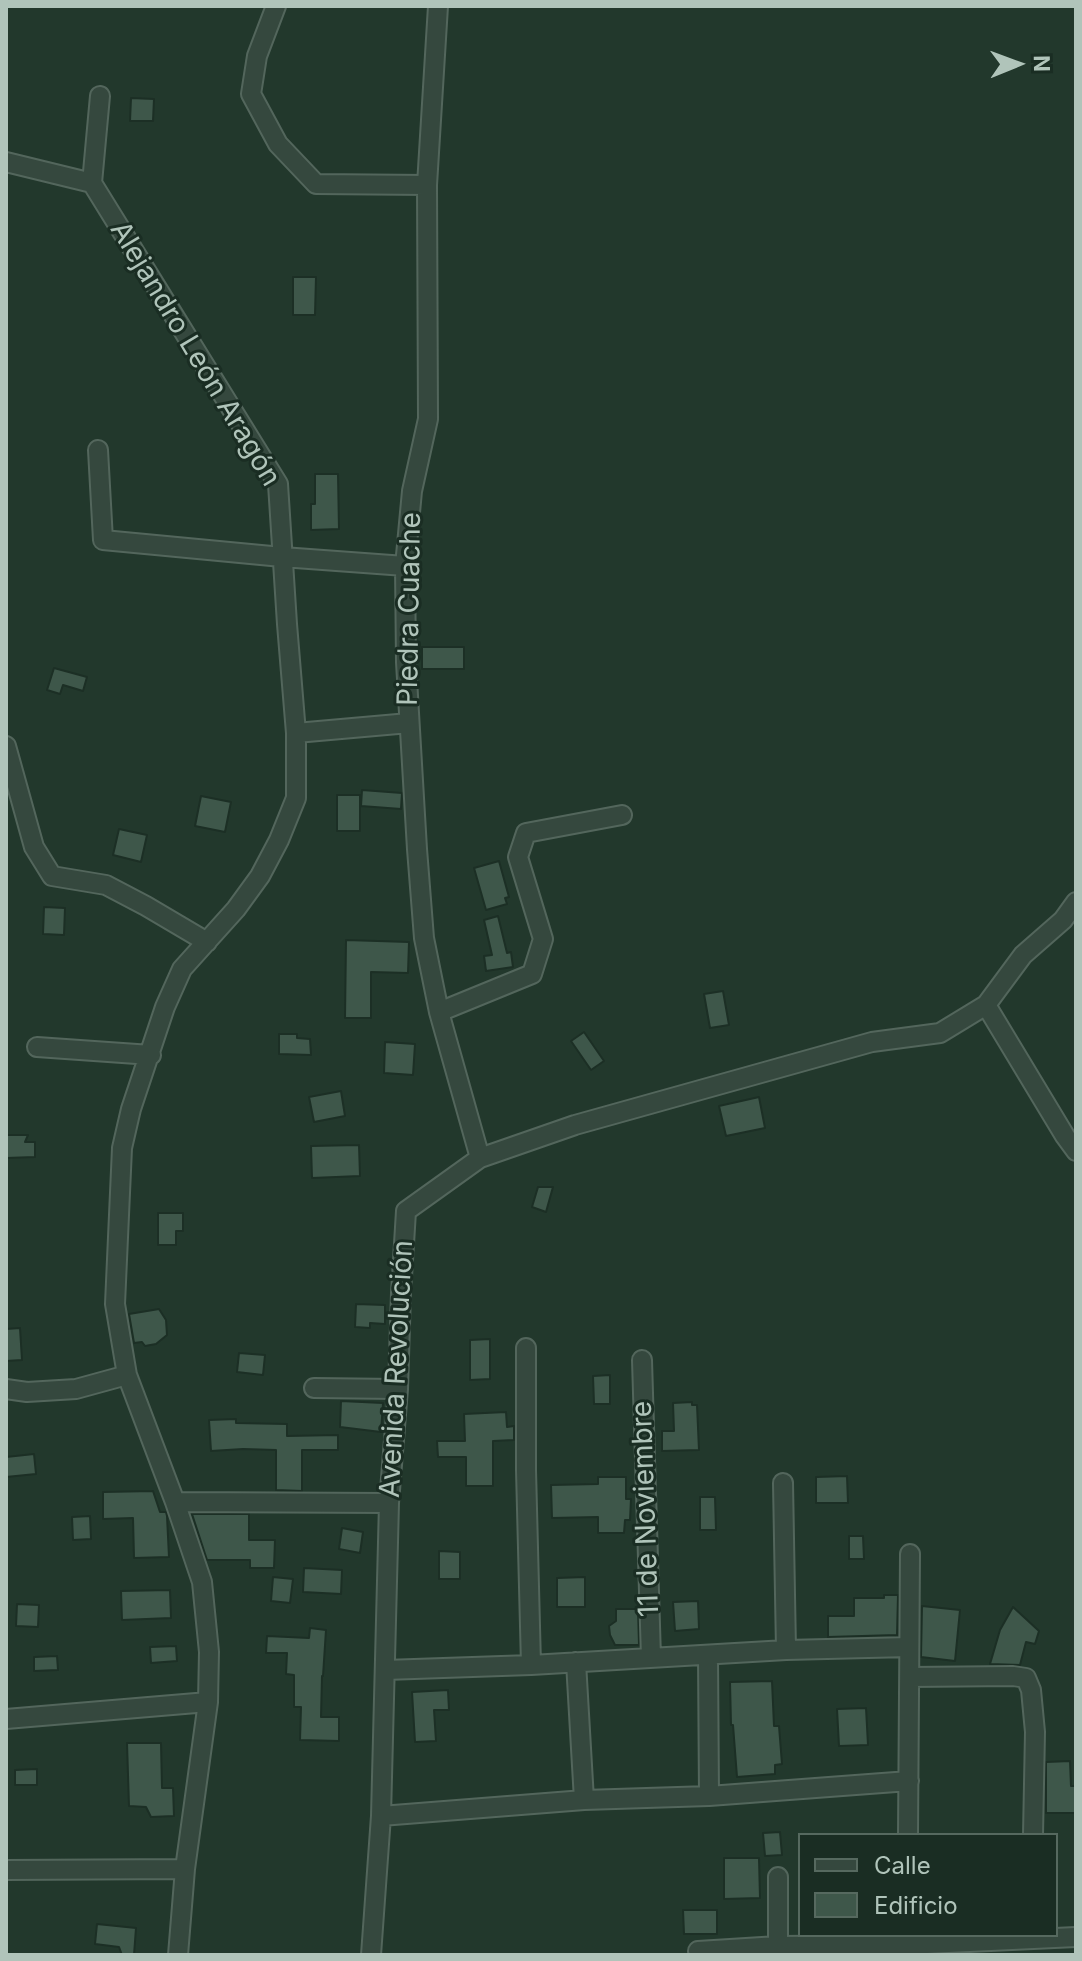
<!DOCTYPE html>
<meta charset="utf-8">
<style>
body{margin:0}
#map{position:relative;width:1082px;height:1961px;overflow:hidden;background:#22382c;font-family:Inter,sans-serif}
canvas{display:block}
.frame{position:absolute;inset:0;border:8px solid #b0c4ba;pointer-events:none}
.legend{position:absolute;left:798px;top:1833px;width:260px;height:104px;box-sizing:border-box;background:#1a2d23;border:2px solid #56695f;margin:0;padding:10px 14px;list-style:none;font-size:24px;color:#b0c4ba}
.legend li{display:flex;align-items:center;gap:16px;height:40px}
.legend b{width:40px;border:2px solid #56695f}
.north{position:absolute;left:978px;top:24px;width:80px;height:80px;-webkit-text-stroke:6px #1a2d23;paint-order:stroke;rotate:89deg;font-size:22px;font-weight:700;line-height:32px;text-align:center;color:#b0c4ba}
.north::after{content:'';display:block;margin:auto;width:28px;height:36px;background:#b0c4ba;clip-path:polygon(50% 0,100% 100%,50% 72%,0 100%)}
</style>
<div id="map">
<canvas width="1082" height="1961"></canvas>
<div class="frame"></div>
<ul class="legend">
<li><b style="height:10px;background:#35483e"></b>Calle</li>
<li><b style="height:22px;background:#3e574a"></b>Edificio</li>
</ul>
<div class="north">N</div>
</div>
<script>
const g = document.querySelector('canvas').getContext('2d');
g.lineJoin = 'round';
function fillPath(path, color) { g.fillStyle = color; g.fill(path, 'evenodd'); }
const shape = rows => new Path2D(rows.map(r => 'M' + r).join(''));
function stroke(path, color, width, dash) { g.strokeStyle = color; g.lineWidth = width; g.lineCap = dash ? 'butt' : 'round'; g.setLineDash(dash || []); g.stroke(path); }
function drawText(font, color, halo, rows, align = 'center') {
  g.font = font + ' Inter,sans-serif'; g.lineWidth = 6; g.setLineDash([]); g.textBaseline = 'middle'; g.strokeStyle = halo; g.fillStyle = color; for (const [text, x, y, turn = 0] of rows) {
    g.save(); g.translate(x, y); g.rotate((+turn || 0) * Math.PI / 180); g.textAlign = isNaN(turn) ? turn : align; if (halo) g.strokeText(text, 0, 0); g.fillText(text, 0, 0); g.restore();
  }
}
const building = shape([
 [131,98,154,99,153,121,130,121,131,98],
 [293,277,316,277,315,315,293,315,293,277],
 [315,474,338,474,339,529,311,530,311,504,315,504,315,474],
 [422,647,464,647,464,669,422,669,422,647],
 [54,668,87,677,83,691,63,685,60,694,47,690,54,668],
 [362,790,402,793,401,809,361,806,362,790],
 [337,795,360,795,360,831,337,831,337,795],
 [201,796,231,802,225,832,195,826,201,796],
 [119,829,147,835,141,862,113,855,119,829],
 [499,861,509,897,505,898,507,904,486,910,474,868,499,861],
 [44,907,65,908,64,935,43,934,44,907],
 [498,916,507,953,511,952,513,967,486,971,484,956,492,955,484,920,498,916],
 [346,940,409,942,408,973,371,972,371,1018,345,1018,346,940],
 [723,991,729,1025,710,1028,704,994,723,991],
 [584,1032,604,1061,591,1070,571,1041,584,1032],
 [279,1034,297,1034,297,1038,310,1039,311,1055,279,1054,279,1034],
 [385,1042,415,1044,413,1075,384,1073,385,1042],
 [341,1091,345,1116,314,1122,309,1097,341,1091],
 [759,1097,765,1128,726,1136,719,1106,759,1097],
 [6,1135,28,1135,25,1142,35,1142,35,1157,6,1158,6,1135],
 [359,1145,360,1176,312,1178,311,1146,359,1145],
 [538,1187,553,1187,546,1212,532,1207,538,1187],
 [158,1213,183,1213,183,1231,176,1231,176,1245,158,1245,158,1213],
 [356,1304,385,1305,385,1324,370,1323,370,1328,355,1327,356,1304],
 [159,1309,166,1320,167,1335,156,1344,145,1346,142,1342,134,1343,129,1314,159,1309],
 [20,1328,22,1360,6,1361,6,1329,20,1328],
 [490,1339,490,1379,470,1380,470,1340,490,1339],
 [239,1353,265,1355,263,1375,237,1372,239,1353],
 [610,1375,610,1404,594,1404,593,1376,610,1375],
 [341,1401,383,1403,381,1432,340,1427,341,1401],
 [692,1402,692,1405,697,1405,699,1450,662,1451,662,1431,674,1431,673,1403,692,1402],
 [506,1412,507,1427,514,1426,514,1440,493,1441,493,1486,466,1486,466,1457,438,1457,437,1441,465,1441,464,1414,506,1412],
 [236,1419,236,1423,287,1424,287,1436,338,1435,338,1450,302,1450,302,1491,276,1490,276,1450,243,1449,211,1451,209,1420,236,1419],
 [34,1454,36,1474,6,1477,6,1457,34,1454],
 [847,1476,848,1503,816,1503,816,1477,847,1476],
 [598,1477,626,1477,626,1499,631,1499,630,1520,625,1520,624,1533,598,1533,598,1517,552,1518,551,1485,598,1484,598,1477],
 [153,1491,160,1512,166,1512,167,1516,169,1557,134,1558,133,1518,103,1519,103,1492,153,1491],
 [700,1497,715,1497,716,1530,700,1530,700,1497],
 [192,1514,249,1514,249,1540,275,1540,274,1568,250,1568,250,1560,207,1560,192,1514],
 [90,1516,91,1539,73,1540,72,1517,90,1516],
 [342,1528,363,1532,360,1553,339,1549,342,1528],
 [849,1536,863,1536,864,1559,849,1559,849,1536],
 [439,1551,460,1552,460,1579,439,1579,439,1551],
 [304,1568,342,1570,341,1594,303,1592,304,1568],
 [273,1577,293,1579,290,1603,271,1601,273,1577],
 [585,1577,585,1607,557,1607,557,1578,585,1577],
 [170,1590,171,1618,122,1620,121,1591,170,1590],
 [884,1595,898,1595,897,1635,828,1637,828,1616,854,1616,854,1598,884,1598,884,1595],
 [698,1601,699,1629,675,1631,673,1602,698,1601],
 [17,1604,39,1605,38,1627,16,1626,17,1604],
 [922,1606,960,1610,955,1661,921,1657,922,1606],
 [1013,1607,1039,1631,1035,1644,1026,1642,1020,1665,990,1664,1000,1630,1013,1607],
 [616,1609,638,1609,639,1645,615,1645,610,1635,609,1626,616,1621,616,1609],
 [310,1628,326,1630,323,1676,322,1676,321,1717,339,1717,339,1741,300,1740,301,1707,294,1707,294,1675,286,1674,287,1653,266,1653,267,1636,309,1638,310,1628],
 [176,1646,177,1661,151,1663,150,1647,176,1646],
 [57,1656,58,1670,34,1671,34,1657,57,1656],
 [772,1681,774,1726,779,1726,782,1764,775,1765,775,1774,737,1777,733,1725,731,1725,730,1682,772,1681],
 [448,1690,449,1710,434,1710,436,1741,415,1742,412,1692,448,1690],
 [866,1708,868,1745,839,1746,837,1709,866,1708],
 [127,1743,161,1743,162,1788,173,1788,174,1816,151,1817,146,1807,129,1806,127,1743],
 [1070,1761,1071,1786,1076,1786,1076,1813,1046,1813,1046,1762,1070,1761],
 [37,1769,37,1785,15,1785,15,1770,37,1769],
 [780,1832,782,1855,765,1856,763,1833,780,1832],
 [724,1858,759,1858,760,1898,724,1899,724,1858],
 [683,1910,717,1910,717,1934,684,1934,683,1910],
 [97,1924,136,1928,134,1955,122,1955,119,1947,95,1944,97,1924]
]);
const street = shape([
 [276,6,257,56,251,94,278,144,316,184,427,185],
 [438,6,427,185,428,419,412,491,405,566,406,662,417,849,424,938,439,1012,480,1158],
 [6,162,92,183],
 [92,183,278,484,287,624,296,733,296,798,279,840,260,876,236,909,182,969,165,1007,131,1109,122,1148,115,1304,127,1375,175,1502,202,1582,209,1652,208,1702,185,1869,178,1955],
 [92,183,100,96],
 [98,450,103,540,282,557,405,566],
 [296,733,409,723],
 [6,746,34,847,52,876,106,885,146,906,207,942],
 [986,1005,1065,1136,1076,1151],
 [439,1012,532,974,543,939,518,857,526,833,622,815],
 [37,1047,151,1055],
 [526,1348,526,1470,531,1665],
 [642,1360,651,1658],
 [314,1388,398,1389],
 [6,1389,27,1392,76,1389,127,1375],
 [783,1483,786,1650],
 [175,1502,389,1503],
 [708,1656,709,1796],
 [576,1662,584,1800],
 [385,1670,531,1665,786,1650,909,1647],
 [910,1677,1013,1676,1026,1678,1031,1690,1035,1732,1033,1835],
 [6,1719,208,1702],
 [381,1816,584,1800,709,1796,909,1781],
 [908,1835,910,1554],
 [6,1870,185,1869],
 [698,1951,778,1946,905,1945,1076,1937],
 [371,1955,381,1816,389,1503,398,1389,401,1293,406,1211,480,1158,575,1125,872,1042,940,1033,986,1005,1023,955,1063,920,1076,902],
 [778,1955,778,1877]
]);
const streetNames = [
 ["Alejandro León Aragón",195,354,59],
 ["Piedra Cuache",410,609,-89],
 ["Avenida Revolución",397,1369,-87],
 ["11 de Noviembre",646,1509,-92]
];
fillPath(building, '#3e574a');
stroke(building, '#1c2f25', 2);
stroke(street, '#53665c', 22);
stroke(street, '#35483e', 18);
drawText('28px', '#b0c4ba', '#1a2d23', streetNames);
</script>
